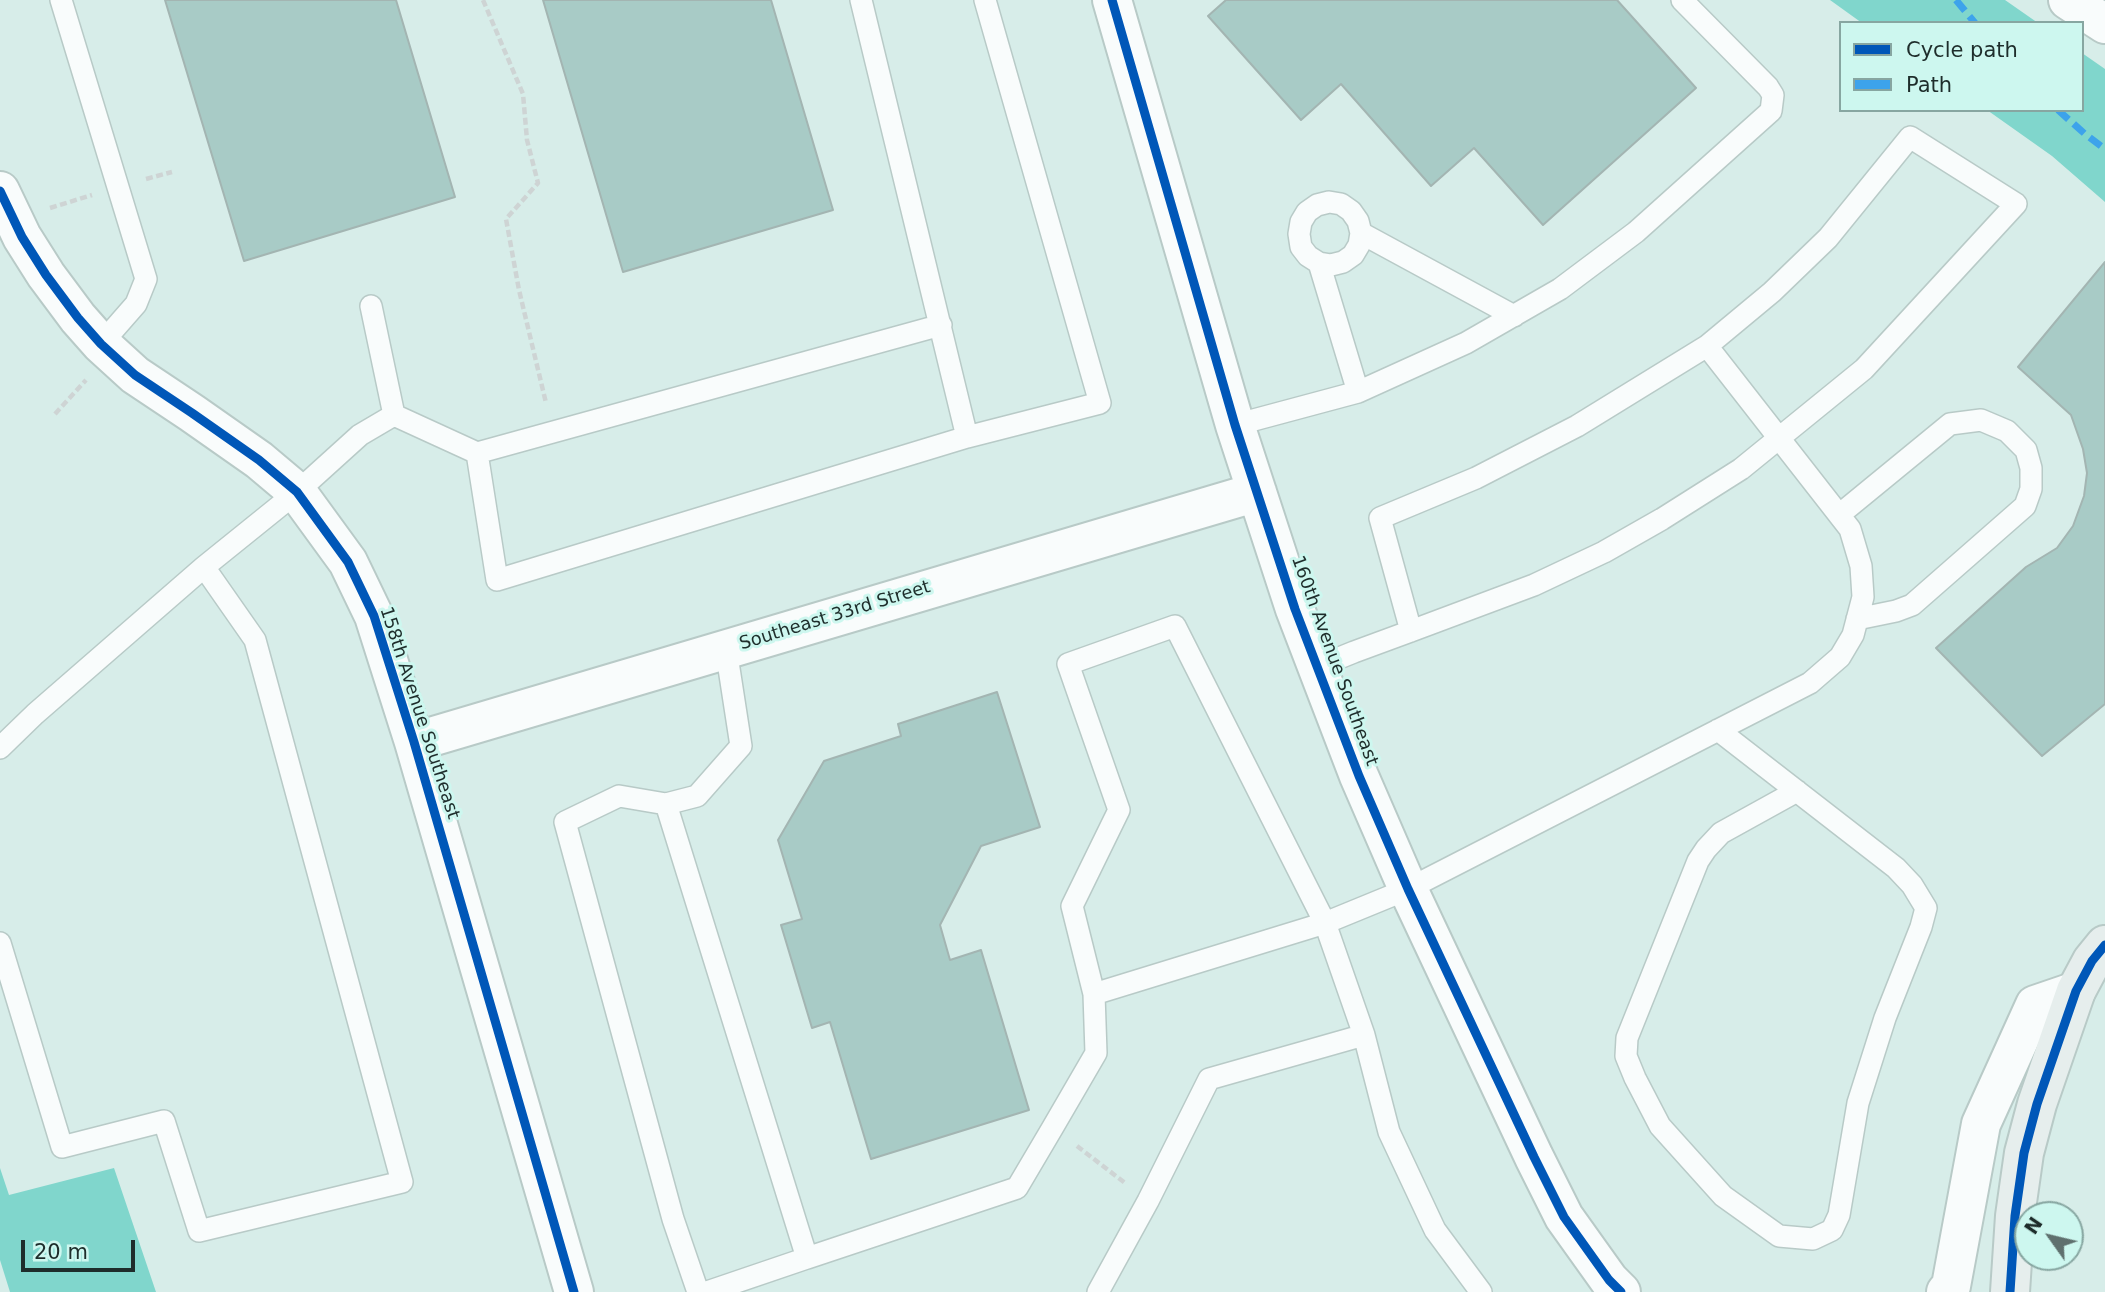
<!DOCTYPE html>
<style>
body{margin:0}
#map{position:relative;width:2105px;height:1292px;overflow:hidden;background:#d7ede9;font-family:"DejaVu Sans",sans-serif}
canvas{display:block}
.legend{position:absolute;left:1839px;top:21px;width:245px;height:91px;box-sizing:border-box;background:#cdf7ef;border:2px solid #87a6a1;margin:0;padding:9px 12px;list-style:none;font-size:21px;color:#1e2d2b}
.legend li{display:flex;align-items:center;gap:14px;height:35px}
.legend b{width:35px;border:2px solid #87a6a1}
.north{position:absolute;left:2014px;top:1201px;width:70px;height:70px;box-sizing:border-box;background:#cdf7ef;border:2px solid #87a6a1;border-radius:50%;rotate:304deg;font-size:19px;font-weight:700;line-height:28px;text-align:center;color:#1e2d2b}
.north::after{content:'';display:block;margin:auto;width:24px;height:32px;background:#5f706e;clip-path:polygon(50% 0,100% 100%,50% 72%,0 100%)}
.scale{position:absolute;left:21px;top:1240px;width:114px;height:32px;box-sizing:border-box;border:4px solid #1e2d2b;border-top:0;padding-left:9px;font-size:21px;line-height:24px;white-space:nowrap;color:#1e2d2b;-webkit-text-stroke:5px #cdf7ef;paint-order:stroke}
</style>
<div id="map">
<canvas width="2105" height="1292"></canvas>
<ul class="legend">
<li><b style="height:9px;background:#0057b8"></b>Cycle path</li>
<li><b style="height:9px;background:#3da3eb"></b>Path</li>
</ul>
<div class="north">N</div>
<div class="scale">20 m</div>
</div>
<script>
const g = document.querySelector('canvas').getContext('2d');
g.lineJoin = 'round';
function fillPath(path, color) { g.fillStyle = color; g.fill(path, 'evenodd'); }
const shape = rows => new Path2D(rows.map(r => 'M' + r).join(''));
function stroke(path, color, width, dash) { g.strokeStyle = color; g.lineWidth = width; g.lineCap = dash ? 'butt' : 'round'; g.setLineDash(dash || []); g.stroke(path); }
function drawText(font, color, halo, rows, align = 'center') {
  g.font = font + ' "DejaVu Sans",sans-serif'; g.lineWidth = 6; g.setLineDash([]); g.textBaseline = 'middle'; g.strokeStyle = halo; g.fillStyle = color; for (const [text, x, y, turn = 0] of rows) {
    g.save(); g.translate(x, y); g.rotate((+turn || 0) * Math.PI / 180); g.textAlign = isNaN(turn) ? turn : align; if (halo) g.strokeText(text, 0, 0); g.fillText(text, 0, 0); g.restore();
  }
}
const forest = shape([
 [1830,0,2005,0,2038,23,1862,23],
 [2082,53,2105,69,2105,202,2052,156,1987,110,2082,110],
 [0,1168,9,1195,114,1168,156,1292,10,1292,0,1260]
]);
const building = shape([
 [165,0,396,0,455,197,244,261,165,0],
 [543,0,771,0,833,210,623,272,543,0],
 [1226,0,1617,0,1696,88,1543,225,1474,148,1431,186,1341,84,1301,120,1208,16,1226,0],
 [2105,262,2105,704,2042,756,1936,648,2026,567,2057,548,2073,526,2084,496,2087,473,2083,449,2071,415,2018,367,2105,262],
 [997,692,1040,827,981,846,940,925,950,960,981,950,1029,1110,871,1159,830,1022,812,1028,781,925,802,919,778,840,824,761,901,736,898,724,997,692]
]);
const path = shape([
 [483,0,523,94,527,140,538,183,506,219,519,290,546,403],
 [146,179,172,172],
 [50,208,92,195],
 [55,414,86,380],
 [1077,1146,1125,1183]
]);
const service = shape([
 [61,0,146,279,136,304,101,344],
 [861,0,967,437,1100,403,985,0],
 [1361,233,1514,316],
 [1319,263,1331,265,1343,262,1353,255,1359,245,1361,233,1358,221,1351,211,1341,204,1329,202,1317,205,1307,212,1301,222,1299,234,1301,247,1308,256,1319,263,1358,392],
 [371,306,394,415],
 [1235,425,1358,392,1466,343,1560,289,1636,232,1771,111,1773,95,1768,87,1682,0],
 [477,453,497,580,967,437],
 [1839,515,1950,424,1981,420,2007,431,2026,450,2031,468,2031,489,2025,506,1912,605,1896,611,1857,619],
 [726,649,741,746,697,796,666,804,807,1258,1017,1188,1053,1127,1096,1053,1094,994,1072,906,1119,810,1068,664,1175,626,1325,923,1364,1035,1389,1132,1435,1230,1481,1292],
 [1317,667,1354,652,1411,631,1534,585,1604,552,1662,519,1741,469,1864,369,2016,204,1910,137,1828,238,1772,292,1707,346,1577,426,1476,478,1380,518,1411,631],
 [1718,730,1896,868,1912,885,1926,908,1921,927,1885,1018,1858,1103,1839,1215,1832,1230,1813,1239,1779,1236,1723,1196,1660,1126,1635,1078,1626,1056,1627,1038,1698,861,1706,849,1721,833,1797,791],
 [0,748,35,714,204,567,297,492,360,435,394,415,477,453,941,325],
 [666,804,619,796,565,822,673,1219,698,1292],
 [0,943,62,1147,164,1121,199,1231,402,1182,255,640,204,567],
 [1094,994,1325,923,1408,889,1810,683,1840,657,1853,635,1863,597,1861,566,1850,529,1707,346],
 [707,1292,807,1258],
 [1098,1292,1148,1201,1209,1079,1364,1035]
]);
const minor = shape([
 [1112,0,1235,425,1295,609,1359,776,1408,889,1534,1157,1564,1217,1609,1280,1621,1292],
 [0,191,22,237,46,275,78,318,101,344,135,375,192,413,259,460,297,492,348,562,374,616,414,742,574,1292],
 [414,742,1257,492],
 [1946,1292,1951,1286,1981,1124,2035,1005,2076,991]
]);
const tertiary = shape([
 [2068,0,2105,24]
]);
const secondary = shape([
 [2010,1292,2015,1216,2024,1153,2037,1104,2076,991,2092,961,2105,945]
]);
const quiet = shape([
 [1956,0,1975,23],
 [2058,110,2085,134,2105,149]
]);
const cycleway = shape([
 [1112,0,1235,425,1295,609,1359,776,1408,889,1534,1157,1564,1217,1609,1280,1621,1292],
 [0,191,22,237,46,275,78,318,101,344,135,375,192,413,259,460,297,492,348,562,374,616,414,742,574,1292],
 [2010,1292,2015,1216,2024,1153,2037,1104,2076,991,2092,961,2105,945]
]);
const streetNames = [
 ["Southeast 33rd Street",835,616,-17],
 ["160th Avenue Southeast",1334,661,70],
 ["158th Avenue Southeast",419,713,72]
];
fillPath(forest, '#80d6cc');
fillPath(building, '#a8cbc6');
stroke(building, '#a3b5b2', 2);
stroke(service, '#b8cac7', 24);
stroke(minor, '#b8cac7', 42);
stroke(tertiary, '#b8cac7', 42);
stroke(secondary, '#b8cac7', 42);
stroke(path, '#ced4d4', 4.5, [7, 3.5]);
stroke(service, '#f9fcfc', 21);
stroke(minor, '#f9fcfc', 38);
stroke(tertiary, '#f9fcfc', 38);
stroke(secondary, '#e6eeed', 38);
stroke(quiet, '#3da3eb', 7, [14, 7]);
stroke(cycleway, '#0057b8', 9);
drawText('18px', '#1e2d2b', '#cdf7ef', streetNames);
</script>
